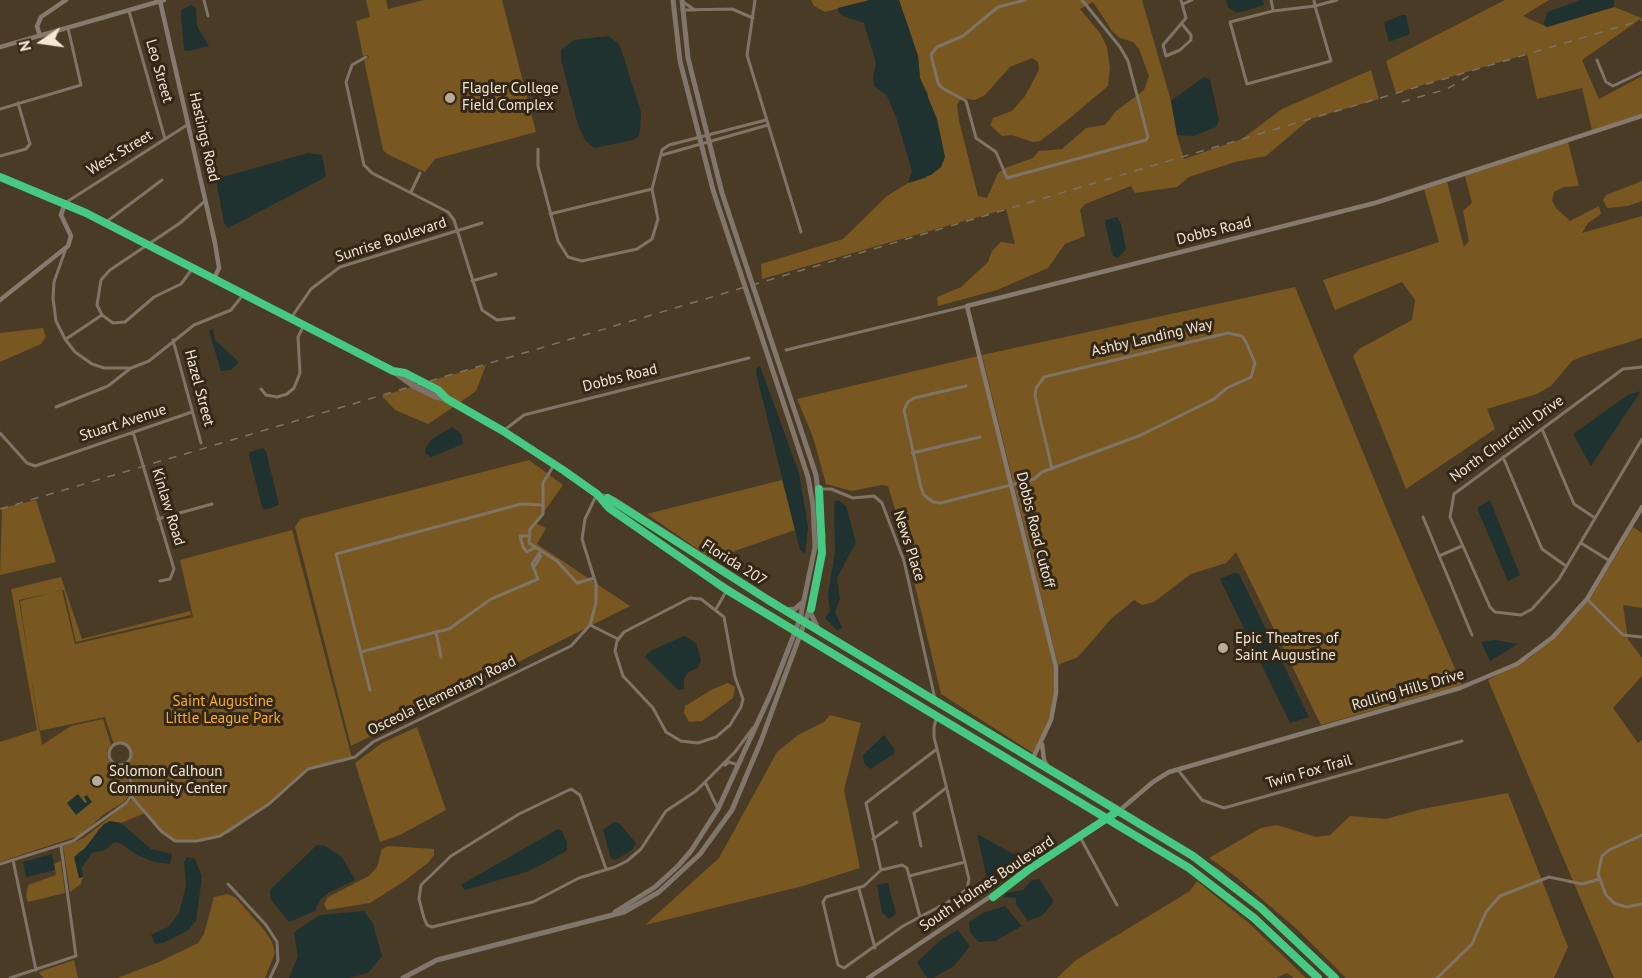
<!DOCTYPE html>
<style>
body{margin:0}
#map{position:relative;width:1642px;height:978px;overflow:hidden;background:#493b26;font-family:"PT Sans",sans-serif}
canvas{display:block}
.north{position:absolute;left:12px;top:12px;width:60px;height:60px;-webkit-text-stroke:4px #332717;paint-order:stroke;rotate:257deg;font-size:16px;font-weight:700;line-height:24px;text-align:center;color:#f6e7d3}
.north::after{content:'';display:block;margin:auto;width:21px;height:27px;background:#f6e7d3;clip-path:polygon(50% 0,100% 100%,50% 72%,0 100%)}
</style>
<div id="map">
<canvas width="1642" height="978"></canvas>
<div class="north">N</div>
</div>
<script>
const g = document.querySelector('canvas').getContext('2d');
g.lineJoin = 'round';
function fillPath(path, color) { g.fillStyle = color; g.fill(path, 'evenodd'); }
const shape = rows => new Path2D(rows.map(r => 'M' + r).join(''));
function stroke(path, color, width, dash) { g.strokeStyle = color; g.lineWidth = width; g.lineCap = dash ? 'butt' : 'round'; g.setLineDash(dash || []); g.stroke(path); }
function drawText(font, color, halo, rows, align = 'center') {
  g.font = font + ' "PT Sans",sans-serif'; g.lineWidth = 6; g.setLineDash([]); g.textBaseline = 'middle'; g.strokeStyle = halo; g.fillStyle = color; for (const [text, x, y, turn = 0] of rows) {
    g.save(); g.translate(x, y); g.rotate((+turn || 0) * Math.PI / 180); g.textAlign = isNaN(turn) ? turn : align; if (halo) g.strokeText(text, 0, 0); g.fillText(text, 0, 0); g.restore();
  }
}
const green = shape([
 [366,0,386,0,388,9,424,0,502,0,536,132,435,159,425,172,387,154,383,150,364,60,369,58,368,55,363,56,356,21,370,17],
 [811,0,870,0,825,12,814,6],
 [899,0,1142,0,1171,101,1177,135,1184,159,1242,139,1282,109,1371,70,1379,99,1310,119,1266,156,1235,162,1189,177,1177,187,1135,193,1131,186,1085,204,1080,210,1085,236,1065,244,1048,268,997,290,938,306,937,297,961,287,988,262,992,251,1001,242,1015,244,1006,209,762,279,761,264,843,239,887,196,908,183,926,178,928,94,920,78,918,56],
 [1093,2,1112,31,1120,38,1133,42,1139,49,1149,76,1144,90,1116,111,1105,125,1086,128,1062,149,1039,151,1033,158,1005,168,998,173,987,198,978,196,959,121,957,105,961,98,975,100,985,95,1010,67,1032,58,1038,62,1039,70,1025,96,1012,111,993,118,990,125,1002,136,1011,135,1033,142,1040,141,1064,123,1108,86,1110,68,1107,47,1100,33,1080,9],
 [1505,0,1549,0,1523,16,1547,27,1614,7,1642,18,1582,60,1599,99,1642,76,1642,114,1592,130,1582,88,1537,99,1527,54,1396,93,1386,61],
 [1568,142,1579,186,1564,187,1554,192,1552,200,1556,208,1570,221,1599,206,1601,214,1588,223,1582,233,1642,216,1642,338,1581,357,1572,361,1551,386,1537,394,1487,409,1495,429,1406,489,1353,356,1359,349,1412,320,1415,300,1402,282,1335,310,1323,280,1439,242,1424,189,1447,182,1464,247,1469,241,1463,211,1472,203,1465,176],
 [1642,181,1642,201,1628,206,1607,208,1603,200,1606,195],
 [1295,287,1393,525,1462,685,1321,725,1236,552,1226,563,1191,574,1154,602,1142,605,1134,600,1111,619,1078,657,1058,665,982,355],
 [43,328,46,337,41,344,0,362,0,333],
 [978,356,1054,667,1054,693,1049,720,1033,753,941,694,903,536,888,486,882,485,851,491,826,484,813,437,797,399],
 [486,365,476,391,459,403,427,382],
 [411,387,446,401,455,406,428,424,395,410,382,396],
 [529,460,563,485,536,523,546,528,537,544,630,606,351,746,295,527,300,519],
 [782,480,795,530,712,559,647,514],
 [36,500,56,562,0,575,2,508],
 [1633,527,1642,533,1642,608,1623,605,1628,639,1642,658,1642,676,1613,708,1638,743,1642,740,1642,978,1614,978,1488,680,1531,657,1565,627,1589,600],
 [292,530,352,758,308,769,269,804,229,833,197,841,175,841,161,831,131,796,132,777,126,764,131,758,131,751,124,744,114,745,105,717,39,731,20,601,62,590,75,644,193,617,180,560],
 [61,577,82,639,190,611,191,615,76,642,64,590,19,600,42,745,71,726,103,719,111,745,107,751,108,760,115,766,125,766,130,787,129,795,124,802,104,814,81,835,0,862,0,742,37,730,11,589],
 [728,683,735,687,733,698,702,721,689,722,684,713,685,706,713,689],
 [830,715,861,723,844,790,860,868,803,886,645,925,719,858,777,752,798,735,824,722],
 [417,727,446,810,400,835,380,842,355,763,382,743],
 [1508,793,1568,947,1554,978,1346,978,1300,932,1235,876,1209,858,1261,828,1277,825,1316,837,1330,835,1350,816,1386,819,1422,809],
 [132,799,145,813,121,823,110,821,99,829,85,849,78,853,79,878,83,877,81,884,70,892,63,846,84,838],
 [388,846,434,849,434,855,428,863,403,882,370,903,327,910,324,904,328,897,369,876,377,867,382,849],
 [61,861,65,893,28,902,26,896,28,885,56,875,54,864],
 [1197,881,1250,924,1306,978,1294,978,1287,973,1276,978,1057,978,1076,960,1190,891],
 [228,894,236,898,266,932,272,942,275,953,265,978,117,978,159,962,198,943,204,934,214,897],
 [74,960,78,978,44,978,40,974,39,972]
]);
const water = shape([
 [870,0,899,0,918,56,920,78,937,119,945,157,941,167,931,175,908,183,912,171,896,117,887,96,874,86,873,79,876,63,864,23,843,16,838,11,838,8],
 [1226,0,1263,0,1264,5,1237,13,1228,7],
 [1580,0,1614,0,1614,7,1547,27,1543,24,1548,12],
 [191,5,196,8,197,26,209,46,189,51,184,50,181,15,181,10],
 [1402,15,1406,15,1410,34,1389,42,1384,22],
 [608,36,618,43,621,49,641,112,640,130,638,137,633,140,594,148,585,140,578,125,561,59,561,50,574,40],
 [1204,77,1210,80,1219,120,1216,127,1193,136,1177,135,1171,101],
 [308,153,322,155,326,175,324,178,228,228,224,223,216,179],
 [1117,217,1121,224,1126,249,1118,258,1113,256,1105,223,1106,220],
 [213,329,215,340,239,362,231,370,221,371,209,331],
 [760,366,799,473,808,527,805,554,800,550,757,377,756,369],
 [1641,391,1591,466,1573,434,1628,395],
 [452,427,461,434,463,444,431,457,426,454,425,449,431,440],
 [263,448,266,451,279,505,265,510,262,507,249,455,250,452],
 [838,500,846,506,856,542,837,578,840,599,835,612,842,628,837,630,825,618,830,611,828,594,835,552,834,508,835,501],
 [1490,500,1520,575,1508,581,1477,508],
 [1234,573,1239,574,1309,717,1290,723,1220,579],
 [684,636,696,643,701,660,698,668,688,672,684,679,684,689,678,690,645,657,650,651],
 [1495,640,1518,644,1490,661,1481,642],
 [884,735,895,750,894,754,870,769,864,763,863,755],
 [78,794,85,803,87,802,84,797,87,795,92,802,76,815,67,803],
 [110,821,121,823,151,849,172,854,170,864,154,862,137,855,120,843,114,842,107,849,92,853,82,867,83,877,79,878,74,857,85,848,104,824],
 [614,822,620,824,636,843,632,850,615,860,611,858,603,830],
 [558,829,562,831,567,843,567,850,561,854,529,871,465,890,461,885],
 [977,834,1019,857,1020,864,1013,872,988,884],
 [317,845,325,846,342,857,355,880,328,893,320,900,315,911,289,922,270,898,270,890],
 [52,854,55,870,26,877,23,862],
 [187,857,195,859,202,877,196,921,187,931,163,943,155,944,151,935,168,927,179,913,186,886,184,862],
 [1039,879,1053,900,1052,904,1042,916,1028,921,1016,904,1016,898,1004,897,1006,893,1023,890,1032,880],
 [888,883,896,914,889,919,882,912,877,885],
 [1005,906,1022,926,995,941,978,942,970,932,969,922,985,912],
 [364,911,373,924,382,956,368,973,349,978,289,978,298,956,294,933,297,930,320,915],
 [958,930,970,946,954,966,933,978,927,978,917,962,942,939]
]);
const street = shape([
 [204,0,208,16],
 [755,0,747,55,801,232],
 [1025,0,998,7,963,36,937,47,931,55,938,83,942,88,966,101,976,138,996,152,1007,178,1146,140,1148,137,1128,61,1120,47,1082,0],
 [1181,0,1186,18,1163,45,1166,56,1180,50,1191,40,1191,35,1182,24],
 [1271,0,1273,10],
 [1314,0,1315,6,1331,61,1247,84,1230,22,1273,11,1315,6,1337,0],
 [683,2,695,10],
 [1183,4,1192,0],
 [682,10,732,9,753,18],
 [129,11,165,139],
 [366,57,352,65,346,82,364,165,372,173,448,212,454,220,482,310,497,320,514,318],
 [1597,60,1606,82,1613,86,1642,72],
 [0,109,81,85,68,28],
 [538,149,538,166,558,241,568,257,582,261,637,249,652,239,658,219,652,189,662,150,669,145,766,120],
 [662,155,768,125],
 [0,156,26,149,30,144,18,103],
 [411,192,420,173],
 [65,203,187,125],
 [550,214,652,189],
 [106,222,162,180],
 [65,251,54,282,53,298,56,321,65,339,75,352,92,364,104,368,129,368],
 [192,269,181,284,154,297,125,322,113,323,102,315,97,305,101,280,110,270,180,223,205,201],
 [472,281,496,274],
 [291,318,311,289,340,267,482,223],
 [66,339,102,315],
 [173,340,201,443],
 [786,350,967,306],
 [1642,367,1623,369,1454,494,1450,517,1490,607,1495,612,1521,615,1532,609,1542,598,1559,579,1642,439],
 [966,386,914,398,908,402,904,410,921,488,924,495,933,502,941,503,1034,479,1042,472,1141,435,1214,399,1227,388,1251,377,1255,363,1246,342,1242,336,1228,333,1044,377,1036,388,1035,396,1052,469],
 [261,389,266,395,277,397,287,394,294,388,300,373,298,337,303,327],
 [56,407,108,386,131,368,149,361,194,325,231,310,243,295],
 [1542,429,1574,504,1595,518],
 [503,431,524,415,749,358],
 [133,432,174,569,170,579,160,581],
 [0,433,27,463,35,466,192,412],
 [912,453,980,437],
 [1503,457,1542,549,1566,566],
 [554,465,543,483,543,514,530,529,529,543,557,561,577,583,594,578],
 [819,489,831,489,853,498,874,496,882,503,904,561,935,699],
 [1423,517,1472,635],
 [158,519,212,504],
 [528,536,520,536,523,547,527,552,534,548],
 [1581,543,1610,561],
 [1439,556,1462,546],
 [534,567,541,556,539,554],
 [690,598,701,599,724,617,735,677,743,699,741,707,730,725,716,737,698,743,681,741,666,732,653,708,623,676,615,651,617,641,624,632,690,598],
 [1587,599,1623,635,1642,637],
 [716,609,727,590],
 [590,625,618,639],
 [436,632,449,629,491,599,538,579,532,564,540,552],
 [361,652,436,632,441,657],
 [370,690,336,554,521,504,543,505],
 '109 754a11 11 0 1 1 22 0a11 11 0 1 1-22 0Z',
 [725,765,729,762,738,765],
 [1178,770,1202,800,1224,808,1462,741],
 [705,782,717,807],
 [131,796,161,831,175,841,197,841,220,836,269,804,308,769,355,757,373,742,571,646,590,625,596,603,596,584,582,539,585,519,596,496],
 [1642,835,1609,850,1602,856,1598,874,1606,895,1614,903,1626,907,1642,904],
 [1080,837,1117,905],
 [873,839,897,822],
 [921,846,914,813,946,788],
 [13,860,36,970],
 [0,864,73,841,126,803,131,796,132,787,126,764],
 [606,869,580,795,571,789,519,814,451,856,421,885,419,899,424,918,427,925,432,927,533,902,579,878,615,867,627,861,641,849,666,811,696,791,735,752,753,728],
 [881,870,866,803,937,749],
 [909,876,965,862],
 [228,884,266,925,277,942,278,961,270,978],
 [859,889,875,948],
 [920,917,907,868,902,865,881,870,864,886,826,897,823,902,838,965,844,968,903,926,948,902,967,889,969,879,934,737,934,727,937,716],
 [10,978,76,956,61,846],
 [1437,978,1472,944,1486,912,1500,896,1549,877,1582,884,1600,879]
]);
const secondary = shape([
 [160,1,215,243,219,268,214,279],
 [40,36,37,26,41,17,66,0],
 [0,47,164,0],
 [0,300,68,246,71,236,61,215,65,203],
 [1042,744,1044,760,1048,767],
 [1033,758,1051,720,1056,693,1056,667,967,306,1375,203,1642,116],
 [868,978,1120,810,1153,782,1169,772,1460,688,1517,664,1553,637,1587,599,1642,507]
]);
const primary = shape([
 [785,610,795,609,803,602],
 [811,614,819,631],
 [615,912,655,887,678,866,691,851,718,809,772,691,800,619,815,547,813,505,808,477,713,190,680,61,673,0],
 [403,978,437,960,624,912,659,892,700,854,732,810,761,741,814,597,823,536,816,475,722,193,688,58,682,0]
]);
const highway = shape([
 [0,177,86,213,393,371,405,373,438,390,447,399,503,431,563,470,597,494,609,508,687,563,795,631],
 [393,371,414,386,434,396,446,399],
 [597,495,614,500,800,619],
 [819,631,1113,806,1217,872,1261,908,1335,978],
 [802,635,1189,868,1254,918,1318,978]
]);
const rail = shape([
 [1402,102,1447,89,1469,76],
 [0,509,1642,20]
]);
const cycleway = shape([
 [0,177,86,213,393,371,405,373,438,390,447,399,503,431,563,470,597,494,609,508,727,590,1189,868,1254,918,1318,978],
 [608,498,768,600,1193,856,1261,908,1335,978],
 [811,609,822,553,819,489],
 [993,897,1028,870,1115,813]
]);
const markers = [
 [450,98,6,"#b9ab96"],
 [1223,648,6,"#b9ab96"],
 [97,781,6,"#b9ab96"]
];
const streetNames = [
 ["Leo Street",159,71,74],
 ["Hastings Road",204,137,77],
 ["West Street",120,153,-31],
 ["Dobbs Road",1214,231,-14],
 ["Sunrise Boulevard",391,240,-18],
 ["Ashby Landing Way",1152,338,-13],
 ["Dobbs Road",620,378,-14],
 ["Hazel Street",199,388,75],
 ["Stuart Avenue",123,423,-18],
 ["North Churchill Drive",1507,439,-36],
 ["Kinlaw Road",168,507,73],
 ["Dobbs Road Cutoff",1035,530,76],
 ["News Place",909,546,72],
 ["Florida 207",734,563,32],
 ["Rolling Hills Drive",1408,690,-16],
 ["Osceola Elementary Road",442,696,-26],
 ["Twin Fox Trail",1309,772,-16],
 ["South Holmes Boulevard",987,884,-34]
];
const poiNames = [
 ["Flagler College",462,89],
 ["Field Complex",462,106],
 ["Epic Theatres of",1235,639],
 ["Saint Augustine",1235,656],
 ["Solomon Calhoun",109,772],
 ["Community Center",109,789]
];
const parkNames = [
 ["Saint Augustine",223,702],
 ["Little League Park",223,719]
];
fillPath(green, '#795720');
fillPath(water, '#1f3230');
stroke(street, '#7f7465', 3);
stroke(secondary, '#857a6d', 4.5);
stroke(primary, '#81766b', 5);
stroke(highway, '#7f7168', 6);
stroke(rail, '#7e7263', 1.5, [8, 8]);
stroke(cycleway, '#46c982', 8);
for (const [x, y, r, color] of markers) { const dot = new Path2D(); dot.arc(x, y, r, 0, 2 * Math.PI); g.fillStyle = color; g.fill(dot); stroke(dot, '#332717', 2); }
drawText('15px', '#f6e7d3', '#332717', streetNames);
drawText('15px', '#f6e7d3', '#332717', poiNames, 'left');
drawText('15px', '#ffae15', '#332717', parkNames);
</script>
